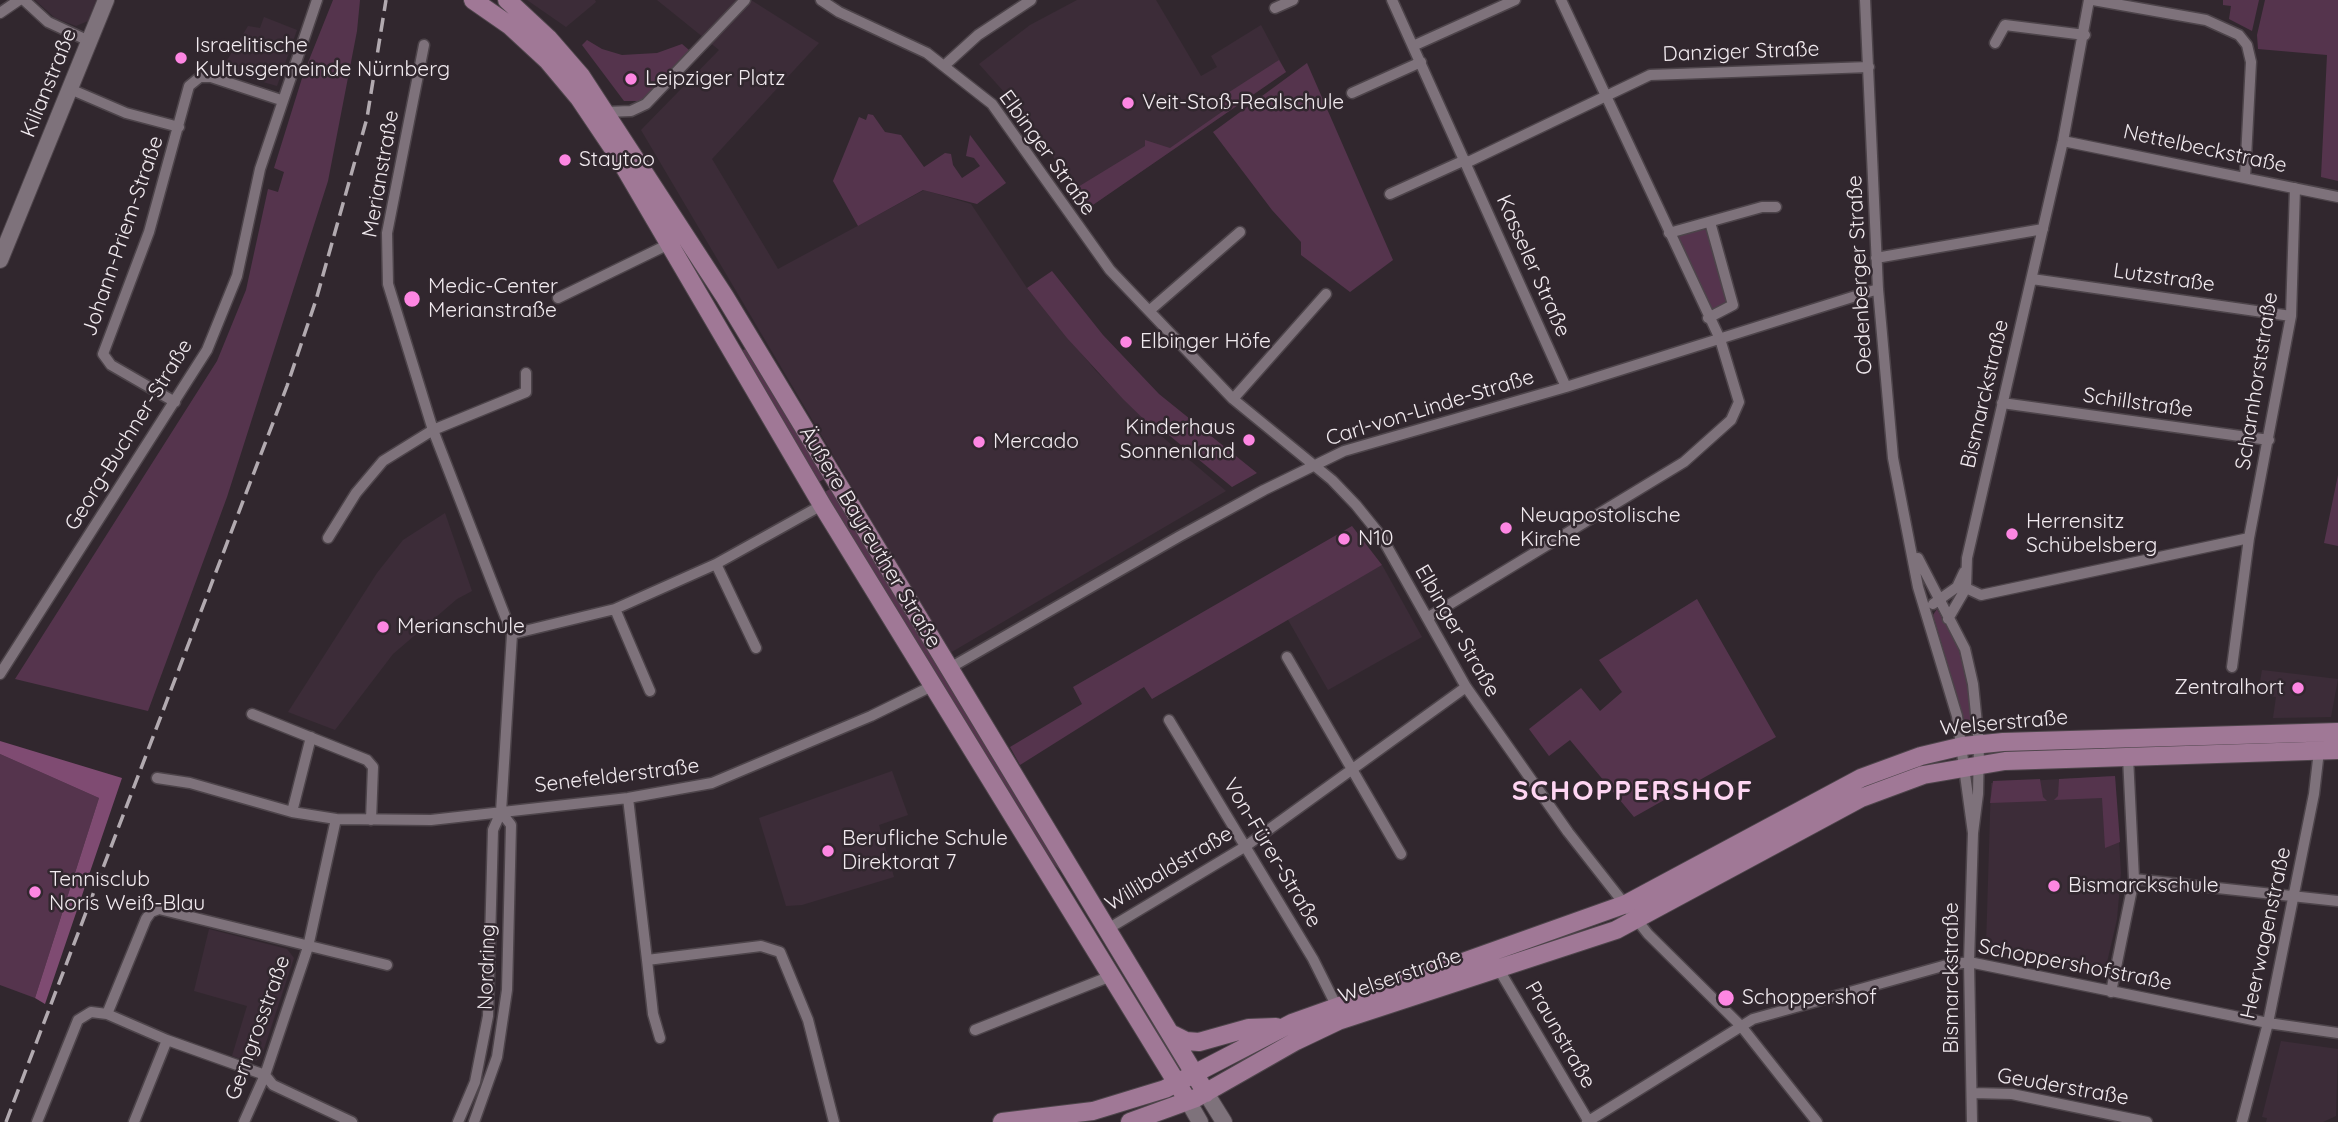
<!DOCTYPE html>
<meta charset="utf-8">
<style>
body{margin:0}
canvas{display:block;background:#31272e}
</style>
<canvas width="2338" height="1122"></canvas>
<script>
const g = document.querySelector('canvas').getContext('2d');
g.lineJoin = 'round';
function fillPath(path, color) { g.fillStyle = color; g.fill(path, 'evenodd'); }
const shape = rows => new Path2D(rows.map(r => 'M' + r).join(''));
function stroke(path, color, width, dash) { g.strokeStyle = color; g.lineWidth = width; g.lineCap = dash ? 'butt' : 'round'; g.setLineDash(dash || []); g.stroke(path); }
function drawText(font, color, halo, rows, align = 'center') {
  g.font = font + ' Quicksand,sans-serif'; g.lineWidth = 5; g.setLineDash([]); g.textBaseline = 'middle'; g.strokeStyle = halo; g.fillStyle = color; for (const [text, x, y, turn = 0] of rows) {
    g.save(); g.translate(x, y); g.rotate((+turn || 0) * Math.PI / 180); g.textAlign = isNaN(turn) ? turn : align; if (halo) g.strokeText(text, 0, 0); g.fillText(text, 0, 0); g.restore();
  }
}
const built = shape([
 [35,0,97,0,88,21,76,26,55,18],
 [527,0,595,0,596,2,566,27],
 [657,0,751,0,819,43,712,159,778,269,924,190,971,204,1027,288,1096,371,1159,434,1226,491,950,653,641,130,719,50],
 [1077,0,1156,0,1201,76,1217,67,1211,56,1261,25,1286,72,1087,209,1030,121,979,64,1030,25],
 [264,17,297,30,277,86,221,70,248,26,260,28],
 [445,513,472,591,457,599,393,654,335,730,288,712,377,573,403,540],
 [1382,565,1422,637,1328,690,1287,618],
 [2262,670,2338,679,2331,717,2273,718,2276,697,2258,694],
 [892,771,908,815,879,825,894,877,802,905,786,906,759,818],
 [2115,776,2121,873,2117,919,2105,971,2099,976,1995,953,1996,947,1986,947,1991,783],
 [209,929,287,949,294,958,261,1058,252,1063,232,1056,247,1006,194,991],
 [2281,1041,2338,1049,2336,1116,2323,1122,2266,1122,2267,1118,2262,1117]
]);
const green = shape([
 [333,0,360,0,357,31,328,181,227,497,148,711,15,679,217,361,246,290,268,189,278,192,284,172,274,168,303,75],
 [2223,0,2259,0,2252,31,2229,19,2231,6,2223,5],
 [2265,0,2338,0,2338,181,2321,177,2327,55,2258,49,2257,35],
 [587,40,602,49,622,55,657,53,682,44,689,50,641,101,624,101,582,45],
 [1279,60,1286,72,1087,209,1073,190,1145,146,1145,140,1170,148,1226,109,1220,98],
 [1307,63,1393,260,1350,292,1301,255,1301,242,1272,210,1213,132],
 [868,114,873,115,885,132,901,135,924,167,945,153,951,154,953,165,962,178,980,166,974,158,966,156,970,135,1006,183,977,204,923,190,858,226,833,181,859,117,866,120],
 [1701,228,1708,231,1726,302,1710,311,1677,236],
 [1052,271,1103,335,1159,394,1257,473,1232,487,1164,431,1159,434,1123,399,1067,338,1027,288],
 [749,348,827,477,816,484,742,355,743,350],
 [2338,475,2338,546,2324,543],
 [833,487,1063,871,1062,873,1038,846,822,494],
 [1352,526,1382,565,1152,699,1144,687,1020,765,1010,747,1082,704,1073,687],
 [1697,599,1776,737,1634,817,1570,740,1549,756,1529,729,1581,688,1600,711,1622,692,1599,660],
 [1937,609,1958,647,1970,693,1973,729,1965,723,1933,615],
 [0,754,99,798,35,998,0,985],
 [2115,776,2120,842,2105,848,2102,798,2054,800,2058,796,2059,779],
 [2040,779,2043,797,2047,801,1990,803,1993,781]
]);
const forest = shape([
 [0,741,122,778,45,1004,35,998,99,798,0,754]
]);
const minor = shape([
 [24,0,48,22,89,41],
 [821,0,839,12,927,53,992,104,1110,270,1233,399,1332,480,1356,505,1381,536,1466,687,1568,832,1648,934,1741,1026,1817,1122],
 [1392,0,1566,387],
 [1865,0,1878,289,1893,458,1918,587,1957,716,1973,833],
 [2093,0,2206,20,2239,35,2247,45,2251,62,2245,177],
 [1275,8,1293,0],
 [0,13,19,0],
 [1995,43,2005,25,2085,35],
 [424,45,387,233,388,284,433,430,512,634,501,812,493,830,488,1016,475,1082,458,1122],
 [1413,46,1515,0],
 [945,65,978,35,1031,0],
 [70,89,126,113,179,127],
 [1352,93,1421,62],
 [606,112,631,111,646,104,745,0],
 [2063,141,2338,197],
 [1466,163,1650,75,1869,67],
 [1390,194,1465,160],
 [1669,233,1762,207,1776,207],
 [1876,258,2043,229],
 [2032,279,2291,316],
 [558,298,667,245],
 [1149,311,1240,232],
 [1708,318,1733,305,1710,222],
 [1233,399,1326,294],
 [175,402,111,365,103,354,149,232,189,86,200,77,211,77,281,100],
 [2002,403,2269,440],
 [328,538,356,493,383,461,433,430,526,392,526,373],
 [1918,558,1965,649,1973,684,1979,744,1978,794,1973,833,1969,962,1972,1122],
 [716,564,756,648],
 [1966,588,1981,595,2249,538],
 [1933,604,1957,587,1964,572],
 [615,609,650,691],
 [1427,618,1684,462,1731,420,1739,402,1720,339,1561,0],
 [1948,619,1966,588,1967,558,2063,141,2089,0],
 [512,634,615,609,716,564,822,505],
 [1287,657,1401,854],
 [2232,667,2249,538,2291,316,2295,188],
 [948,669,1180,536,1264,490,1344,451,1566,387,1878,289],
 [0,674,207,350,237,276,260,169,317,0],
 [252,714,367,760,373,767,371,820],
 [1169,720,1313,959,1337,1007],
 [157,778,190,783,292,812,336,819,431,820,628,798,712,783,871,716,932,686],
 [628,798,647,960,761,946,780,952,808,1020,834,1122],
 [292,812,311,737],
 [2134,879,2338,901],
 [1106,930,1246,846,1466,687],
 [647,960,653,1014,660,1038],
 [1498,968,1589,1122],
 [2111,992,2134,879,2128,757],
 [107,1014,146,919,151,912,159,909,387,965],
 [975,1030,1111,976],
 [1973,1093,2012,1094,2147,1122],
 [37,1122,78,1020,91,1012,107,1014,167,1040,265,1075,273,1085,352,1122],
 [134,1122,167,1040],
 [244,1122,265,1075,308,947,336,819],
 [474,1122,497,1057,507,990,511,825,501,812],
 [1587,1122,1753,1019,1943,966,1969,962,2268,1023,2338,1033],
 [2242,1122,2268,1023,2314,794,2319,751]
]);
const secondary = shape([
 [0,260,106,0],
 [1206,1093,1224,1122],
 [1188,1101,1200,1122]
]);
const primary = shape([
 [473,0,509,25,548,61,579,98,616,153,822,505,1188,1101],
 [507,0,548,38,581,76,725,297,1206,1093],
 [1172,1034,1186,1041,1199,1042,1249,1028,1276,1027],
 [1002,1122,1093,1111,1165,1089,1292,1023,1626,904,1861,778,1921,756,1963,746,2003,742,2338,732],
 [1130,1122,1196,1098,1296,1041,1338,1021,1616,930,1861,798,1923,775,2005,761,2338,750]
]);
const rail = shape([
 [6,1122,287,386,316,300,367,118,386,0]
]);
const markers = [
 [181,58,7,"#fd86e2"],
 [631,79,7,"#fd86e2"],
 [1128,103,7,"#fd86e2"],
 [565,160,7,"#fd86e2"],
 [412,299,9,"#fd86e2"],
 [1126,342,7,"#fd86e2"],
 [1249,440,7,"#fd86e2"],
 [979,442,7,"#fd86e2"],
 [1506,528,7,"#fd86e2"],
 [2012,534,7,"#fd86e2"],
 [1344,539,7,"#fd86e2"],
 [383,627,7,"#fd86e2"],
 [2298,688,7,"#fd86e2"],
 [828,851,7,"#fd86e2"],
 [2054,886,7,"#fd86e2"],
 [35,892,7,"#fd86e2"],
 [1726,998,9,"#fd86e2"]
];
const poiNames = [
 ["Israelitische",195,46],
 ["Kultusgemeinde Nürnberg",195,70],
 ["Leipziger Platz",645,79],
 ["Veit-Stoß-Realschule",1142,103],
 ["Staytoo",579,160],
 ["Medic-Center",428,287],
 ["Merianstraße",428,311],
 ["Elbinger Höfe",1140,342],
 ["Kinderhaus",1235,428,"right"],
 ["Sonnenland",1235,452,"right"],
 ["Mercado",993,442],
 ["Neuapostolische",1520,516],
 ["Kirche",1520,540],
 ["Herrensitz",2026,522],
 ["Schübelsberg",2026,546],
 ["N10",1358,539],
 ["Merianschule",397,627],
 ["Zentralhort",2284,688,"right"],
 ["Berufliche Schule",842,839],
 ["Direktorat 7",842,863],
 ["Tennisclub",49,880],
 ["Noris Weiß-Blau",49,904],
 ["Bismarckschule",2068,886],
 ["Schoppershof",1742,998]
];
const streetNames = [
 ["Danziger Straße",1741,52,-2],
 ["Kilianstraße",49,83,-68],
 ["Nettelbeckstraße",2205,149,12],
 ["Elbinger Straße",1047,153,54],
 ["Merianstraße",381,174,-80],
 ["Johann-Priem-Straße",123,236,-71],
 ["Kasseler Straße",1533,266,66],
 ["Oedenberger Straße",1860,275,-93],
 ["Lutzstraße",2164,278,8],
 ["Scharnhorststraße",2257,381,-81],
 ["Bismarckstraße",1985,394,-77],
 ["Schillstraße",2138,403,8],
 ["Carl-von-Linde-Straße",1430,408,-17],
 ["Georg-Buchner-Straße",129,435,-58],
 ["Äußere Bayreuther Straße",870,537,59],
 ["Elbinger Straße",1457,631,60],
 ["Welserstraße",2004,723,-5],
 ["Senefelderstraße",617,776,-7],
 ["Von-Fürer-Straße",1272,853,59],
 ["Willibaldstraße",1169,869,-31],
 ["Heerwagenstraße",2266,933,-78],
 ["Schoppershofstraße",2075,965,11],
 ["Nordring",487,967,-88],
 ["Welserstraße",1400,976,-19],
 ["Bismarckstraße",1952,978,-90],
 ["Gerngrosstraße",258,1028,-70],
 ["Praunstraße",1560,1035,60],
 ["Geuderstraße",2063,1087,10]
];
const districtNames = [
 ["SCHOPPERSHOF",1633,792]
];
fillPath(built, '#3c2c38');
fillPath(green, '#55344d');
fillPath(forest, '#7f4b72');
stroke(minor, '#4d444a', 13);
stroke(secondary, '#4d444a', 18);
stroke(primary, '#4d444a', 20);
stroke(minor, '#7e727b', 10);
stroke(secondary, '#7e727b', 16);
stroke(primary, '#a07896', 18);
stroke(rail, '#b2aab0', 3.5, [14, 7]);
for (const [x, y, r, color] of markers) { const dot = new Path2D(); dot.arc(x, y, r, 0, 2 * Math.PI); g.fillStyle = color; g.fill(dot); stroke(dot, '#31272e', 2.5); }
drawText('21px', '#f1eaef', '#31272e', poiNames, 'left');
drawText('21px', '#f1eaef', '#31272e', streetNames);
g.letterSpacing = '2px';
drawText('bold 28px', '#ffd6f3', '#31272e', districtNames);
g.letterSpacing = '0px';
</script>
